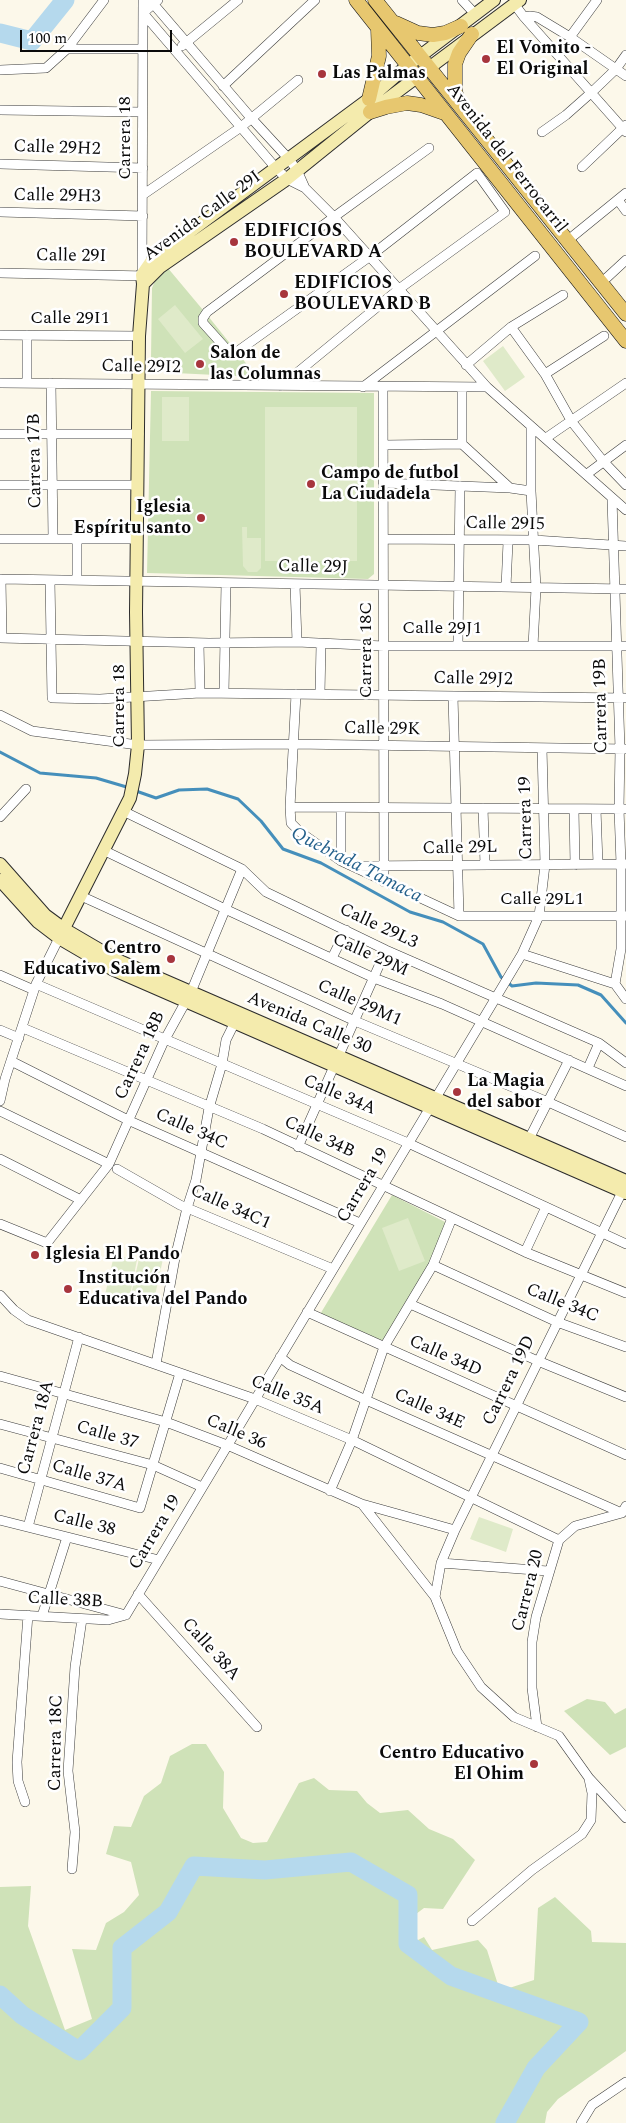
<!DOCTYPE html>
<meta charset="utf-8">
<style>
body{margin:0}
#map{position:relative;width:626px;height:2123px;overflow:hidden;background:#fcf8ea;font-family:Spectral,serif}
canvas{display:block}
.scale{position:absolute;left:20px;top:30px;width:152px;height:22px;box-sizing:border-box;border:2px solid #0a0a0a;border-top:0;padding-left:6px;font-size:15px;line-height:18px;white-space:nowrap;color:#0a0a0a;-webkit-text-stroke:4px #fff;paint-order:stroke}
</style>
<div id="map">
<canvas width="626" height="2123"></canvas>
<div class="scale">100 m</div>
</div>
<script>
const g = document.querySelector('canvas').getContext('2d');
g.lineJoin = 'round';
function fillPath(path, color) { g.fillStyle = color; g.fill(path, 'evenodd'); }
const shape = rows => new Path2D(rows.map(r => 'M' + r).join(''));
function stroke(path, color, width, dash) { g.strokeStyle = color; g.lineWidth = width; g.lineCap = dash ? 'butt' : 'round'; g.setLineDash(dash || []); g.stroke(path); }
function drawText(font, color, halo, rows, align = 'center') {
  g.font = font + ' Spectral,serif'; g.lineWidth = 5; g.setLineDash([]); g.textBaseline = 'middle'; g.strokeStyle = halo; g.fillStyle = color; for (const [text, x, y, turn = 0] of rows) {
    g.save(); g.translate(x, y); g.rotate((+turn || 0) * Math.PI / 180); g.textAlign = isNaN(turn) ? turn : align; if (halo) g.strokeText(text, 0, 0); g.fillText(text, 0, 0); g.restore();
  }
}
const green = shape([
 [167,267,208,316,257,377,175,373,175,359,151,358,152,288,158,274],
 [151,391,374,393,374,574,368,579,147,573],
 [392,1195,449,1224,387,1343,319,1316],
 [587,1699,605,1702,615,1714,626,1708,626,1747,610,1755,564,1711],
 [192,1744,206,1744,224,1772,223,1808,241,1838,253,1843,267,1842,299,1783,314,1778,329,1790,357,1791,367,1803,380,1813,408,1810,429,1829,453,1839,475,1860,443,1909,424,1908,404,1923,403,1927,414,1942,424,1937,432,1950,478,1940,487,1950,500,1991,534,1980,538,1908,555,1897,591,1931,592,1942,626,1943,626,2051,558,2099,547,2112,545,2123,0,2123,0,1887,31,1886,28,1926,65,2030,92,2019,72,1949,96,1950,106,1923,124,1912,139,1895,131,1862,106,1854,114,1826,131,1827,144,1796,161,1783,170,1756]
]);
const pitch = shape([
 [175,305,203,339,185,353,158,319],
 [503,346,525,377,505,391,483,361],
 [162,397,189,397,189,441,162,441],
 [265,407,357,407,357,561,265,561],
 [242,527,247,527,247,538,261,538,261,568,257,572,248,572,243,566],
 [408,1218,425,1261,399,1271,382,1228],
 [140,1254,163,1259,154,1300,131,1295],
 [114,1255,137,1260,129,1300,105,1295],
 [479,1517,513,1529,506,1552,470,1539]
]);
const stream = shape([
 [0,752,40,773,96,778,130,788],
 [136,791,156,798,179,790,207,789,238,799,261,821,283,849,321,863,410,912,443,922,483,944,501,977,512,986,536,983,578,985,601,995,626,1023]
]);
const river = shape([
 [0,33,32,41,65,0],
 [0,1995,22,2015,79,2051,122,2008,122,1948,168,1912,194,1866,265,1870,351,1862,408,1895,408,1944,451,1976,579,2022,536,2068,505,2123]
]);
const street = shape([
 [150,0,252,119,287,157,297,170,305,188],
 [158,0,143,13,275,167,287,179,305,188,334,217,487,387,626,510],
 [462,0,476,15],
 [515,5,524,17,626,132],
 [524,17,530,16,537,17,570,37,626,76],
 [570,37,597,0],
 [182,46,238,0],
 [67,49,143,49],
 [0,70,46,68,67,49,104,0],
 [223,86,315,0],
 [0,110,142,112],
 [542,132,566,115,592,92,616,69,626,55],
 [0,164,143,168],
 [582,167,626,125],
 [144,194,241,127,298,80],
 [618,200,626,211],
 [0,212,143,216],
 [567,241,626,193],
 [0,273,147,276],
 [142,275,143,0],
 [600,284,626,260],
 [511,327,545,374,572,422,603,461,626,485],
 [0,335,139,336],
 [27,335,27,383],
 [466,365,511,327,563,295],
 [545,374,604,336],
 [0,383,487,387],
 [51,383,53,539],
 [281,386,399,289,505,212,477,173,369,257,238,351,229,352,203,323,203,318,207,312,334,217,429,148],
 [363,387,535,256],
 [383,387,384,882],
 [462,388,462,444,510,488],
 [531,426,531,491,536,588,533,646],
 [0,434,139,434],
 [546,438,626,383],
 [383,445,462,444],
 [587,474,626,445],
 [384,483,510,488,531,491],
 [0,485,138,485],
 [612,499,620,749,619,809,621,864,621,949,615,984],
 [0,539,137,539],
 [77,539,77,580],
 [384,539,534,540,626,546],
 [0,579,626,589],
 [1,579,2,638],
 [50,580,52,698,100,699,200,693,626,698],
 [295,584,297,642],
 [506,587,508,542],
 [0,638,209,643,297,642,384,646,626,646],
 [199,643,200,693],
 [458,645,460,486],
 [224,693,226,583],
 [296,694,290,807,291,823,300,832,341,861,459,916,626,916],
 [320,694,321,644],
 [453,696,459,916],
 [0,715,32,731,138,745,294,744,626,749],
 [290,807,626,809],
 [341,808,341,861],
 [483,808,485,865],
 [574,809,575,865],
 [596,809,598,864],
 [123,811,242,869,266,892,386,950,599,1043,626,1063],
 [0,817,26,789],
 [103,850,225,909,374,978,442,1004,626,1086],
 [355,866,625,864],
 [81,896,355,1021,548,1102,626,1137],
 [522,954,615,984,626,999],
 [332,958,346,930],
 [0,975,34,990],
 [36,984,408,1143,626,1244],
 [23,1028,263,1129,525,1252,626,1293],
 [0,1030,19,1038],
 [11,1061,130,1121,360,1223],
 [588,1068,599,1043],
 [0,1101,5,1079,36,984,59,938],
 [0,1111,109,1164],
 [529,1139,569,1060],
 [298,1147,386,950],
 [0,1159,81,1200],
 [117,1169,180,1205,333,1269],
 [0,1224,47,1243,109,1164,164,1041,191,992,242,869],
 [525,1252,546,1207],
 [433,1265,557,1322,626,1347],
 [0,1295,14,1310,28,1320,255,1399,352,1440,559,1540],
 [410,1304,538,1361,626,1397],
 [307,1312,626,1455],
 [280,1357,290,1365,366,1400,622,1513],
 [156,1364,175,1258,187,1208,196,1180,209,1108,222,1064,226,1040,235,1022],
 [0,1376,166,1422,227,1445,362,1504,455,1530],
 [0,1424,153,1465,202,1487],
 [0,1468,140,1508,180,1373],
 [330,1491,352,1440,384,1347,433,1265,452,1218],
 [362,1504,435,1597,457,1651,481,1687,514,1717,559,1736,589,1778,626,1818],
 [0,1520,159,1560],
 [28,1527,79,1337],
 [441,1563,548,1571],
 [0,1581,126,1615],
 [138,1594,257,1727],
 [435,1597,441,1563,455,1530,624,1188],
 [0,1614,108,1620,126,1615],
 [126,1615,522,954,539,916,545,865,542,748],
 [42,1616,67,1537],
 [537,1727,532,1688,532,1642,536,1617,559,1540,575,1526,622,1513,626,1506],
 [25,1802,18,1781,17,1762,28,1615],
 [72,1869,75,1832,68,1771,75,1667,82,1619],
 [472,1921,532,1870,582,1834,591,1820,592,1793,589,1779],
 [581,2123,592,2105,626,2082]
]);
const secondary = shape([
 [143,284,160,267,287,179,370,112,520,0],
 [0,864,45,915,64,929,117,960,626,1181],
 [0,880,38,922,59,938,112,969,626,1193],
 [59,938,130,798,135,774,138,745,136,612,139,336,143,284,142,275,153,259,369,99,407,66,494,0]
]);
const primary = shape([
 [356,0,626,341],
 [375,0,626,314],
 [396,23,418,33,433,35,445,33,461,26],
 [369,99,379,56,378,29],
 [458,101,455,91,455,64,459,53,472,34],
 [370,112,386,107,407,103,421,105,444,113]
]);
const markers = [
 [486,59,5,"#a7353d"],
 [322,74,5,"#a7353d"],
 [234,242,5,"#a7353d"],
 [284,294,5,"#a7353d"],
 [200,364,5,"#a7353d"],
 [311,484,5,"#a7353d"],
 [201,518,5,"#a7353d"],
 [171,959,5,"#a7353d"],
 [457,1092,5,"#a7353d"],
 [35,1255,5,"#a7353d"],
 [68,1289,5,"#a7353d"],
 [534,1764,5,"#a7353d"]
];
const poiNames = [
 ["El Vomito -",496,49],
 ["El Original",496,70],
 ["Las Palmas",332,74],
 ["EDIFICIOS",244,232],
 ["BOULEVARD A",244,253],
 ["EDIFICIOS",294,284],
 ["BOULEVARD B",294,305],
 ["Salon de",210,354],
 ["las Columnas",210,375],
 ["Campo de futbol",321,474],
 ["La Ciudadela",321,495],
 ["Iglesia",191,508,"right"],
 ["Espíritu santo",191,529,"right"],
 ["Centro",161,949,"right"],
 ["Educativo Salem",161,970,"right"],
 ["La Magia",467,1082],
 ["del sabor",467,1103],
 ["Iglesia El Pando",45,1255],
 ["Institución",78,1279],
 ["Educativa del Pando",78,1300],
 ["Centro Educativo",524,1754,"right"],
 ["El Ohim",524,1775,"right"]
];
const streetNames = [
 ["Carrera 18",126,138,-90],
 ["Calle 29H2",57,149,2],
 ["Avenida del Ferrocarril",506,159,52],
 ["Calle 29H3",57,197,1],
 ["Avenida Calle 29I",203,217,-36],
 ["Calle 29I",71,257,1],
 ["Calle 29I1",70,319],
 ["Calle 29I2",141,368,1],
 ["Carrera 17B",36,461,-91],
 ["Calle 29I5",505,525,1],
 ["Calle 29J",313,568,1],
 ["Calle 29J1",442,629],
 ["Carrera 18C",367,650,-90],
 ["Calle 29J2",473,680,1],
 ["Carrera 18",120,706,-90],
 ["Carrera 19B",602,706,-91],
 ["Calle 29K",382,730,1],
 ["Carrera 19",527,818,-91],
 ["Calle 29L",460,849,-1],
 ["Calle 29L1",542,900],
 ["Calle 29L3",378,927,25],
 ["Calle 29M",370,956,24],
 ["Calle 29M1",359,1004,24],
 ["Avenida Calle 30",309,1024,23],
 ["Carrera 18B",141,1056,-65],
 ["Calle 34A",339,1096,23],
 ["Calle 34C",191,1130,24],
 ["Calle 34B",319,1138,25],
 ["Carrera 19",364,1186,-59],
 ["Calle 34C1",230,1208,24],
 ["Calle 34C",562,1304,22],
 ["Calle 34D",445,1357,24],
 ["Carrera 19D",510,1381,-64],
 ["Calle 35A",287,1396,22],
 ["Calle 34E",429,1410,24],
 ["Carrera 18A",37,1428,-75],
 ["Calle 36",236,1433,23],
 ["Calle 37",107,1436,16],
 ["Calle 37A",89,1477,16],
 ["Calle 38",84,1524,14],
 ["Carrera 19",156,1533,-59],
 ["Carrera 20",529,1591,-76],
 ["Calle 38B",65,1601,3],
 ["Calle 38A",210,1650,48],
 ["Carrera 18C",57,1743,-89]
];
const waterNames = [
 ["Quebrada Tamaca",356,866,27]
];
fillPath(green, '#cfe2b8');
fillPath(pitch, '#dfeac9');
stroke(stream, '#458fbb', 3);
stroke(river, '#b5d9ed', 19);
stroke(street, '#3d3d3d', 10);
stroke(secondary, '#2c2c2c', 14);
stroke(primary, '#1b1b1b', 15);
stroke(street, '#fff', 9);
stroke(secondary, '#f4ebad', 12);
stroke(primary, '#e7c76f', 14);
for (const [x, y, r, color] of markers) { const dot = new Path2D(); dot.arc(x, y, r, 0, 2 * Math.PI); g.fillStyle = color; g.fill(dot); stroke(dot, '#fff', 2); }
drawText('bold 18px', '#0a0a0a', '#fff', poiNames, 'left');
drawText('18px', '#0a0a0a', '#fff', streetNames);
drawText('italic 19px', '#24608b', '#fff', waterNames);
</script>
